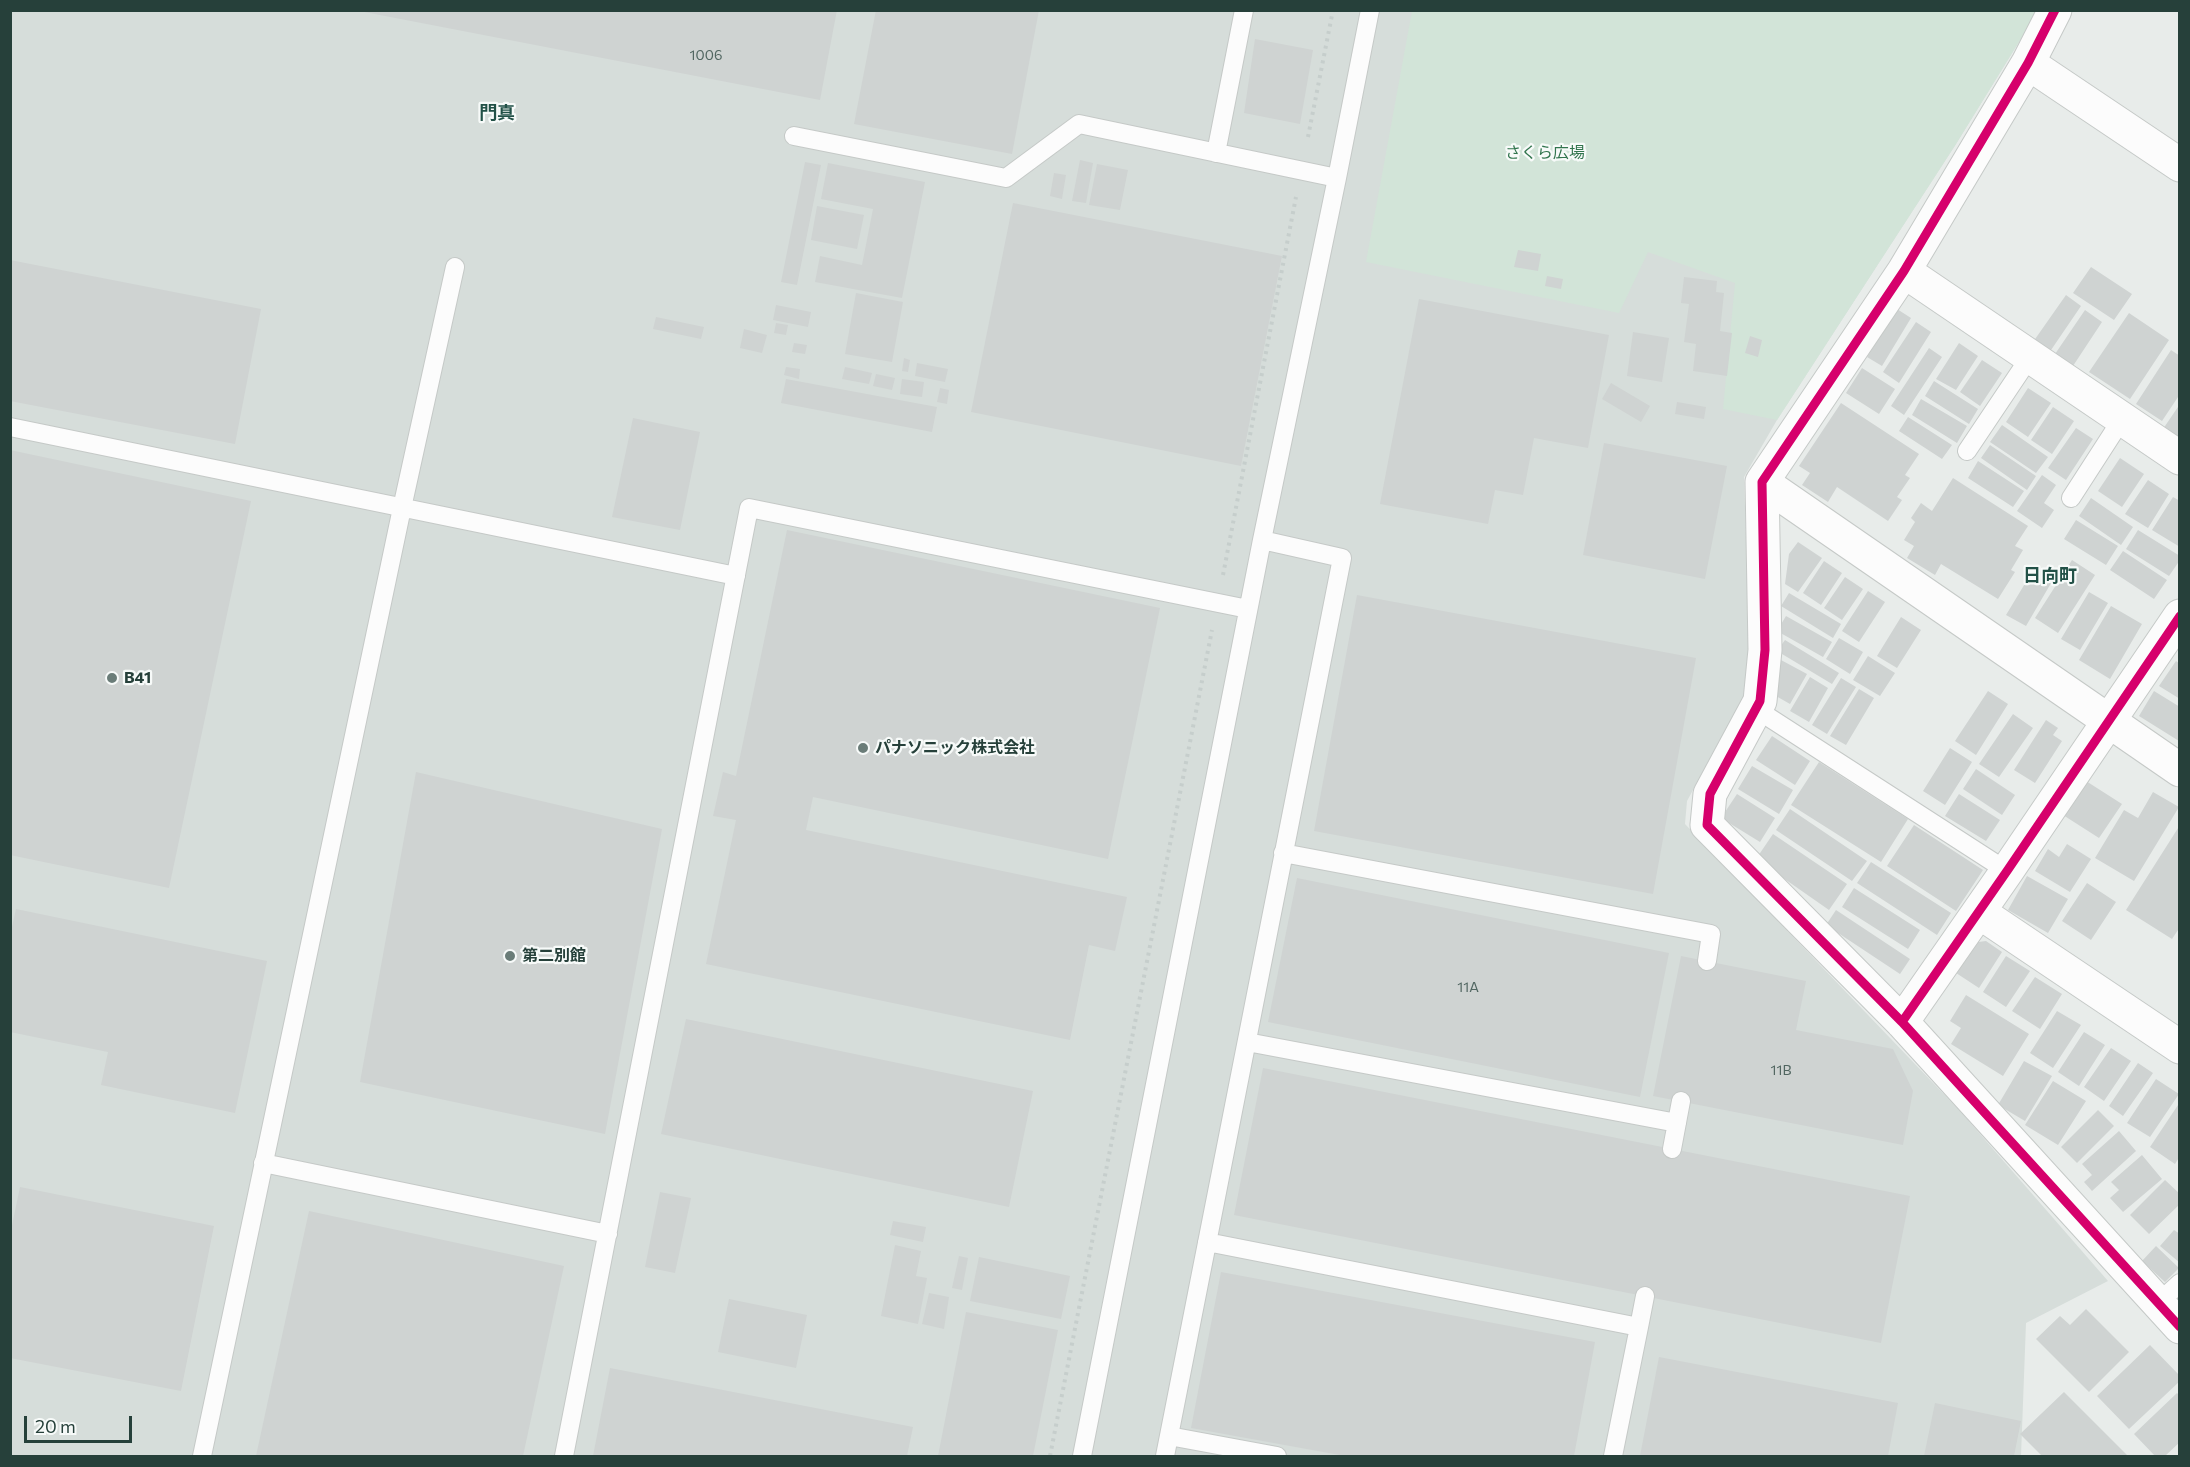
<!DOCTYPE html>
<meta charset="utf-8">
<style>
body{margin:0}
#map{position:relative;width:2190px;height:1467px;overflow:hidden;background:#e8ecea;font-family:Commissioner,sans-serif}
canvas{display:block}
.frame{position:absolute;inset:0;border:12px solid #26403a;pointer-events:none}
.scale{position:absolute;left:24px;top:1416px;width:108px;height:27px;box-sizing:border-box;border:3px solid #26403a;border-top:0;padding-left:8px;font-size:18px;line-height:21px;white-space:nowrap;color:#26403a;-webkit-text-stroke:4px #f7faf9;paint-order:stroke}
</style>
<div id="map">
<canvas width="2190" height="1467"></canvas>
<div class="frame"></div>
<div class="scale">20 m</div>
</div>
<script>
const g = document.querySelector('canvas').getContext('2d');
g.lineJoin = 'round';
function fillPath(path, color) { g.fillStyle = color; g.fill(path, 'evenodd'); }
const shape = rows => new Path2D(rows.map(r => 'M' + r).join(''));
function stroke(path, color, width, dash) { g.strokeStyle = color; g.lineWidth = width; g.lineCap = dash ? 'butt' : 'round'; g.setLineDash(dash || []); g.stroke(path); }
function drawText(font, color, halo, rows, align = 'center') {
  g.font = font + ' Commissioner,"Noto Sans JP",sans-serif'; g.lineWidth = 4.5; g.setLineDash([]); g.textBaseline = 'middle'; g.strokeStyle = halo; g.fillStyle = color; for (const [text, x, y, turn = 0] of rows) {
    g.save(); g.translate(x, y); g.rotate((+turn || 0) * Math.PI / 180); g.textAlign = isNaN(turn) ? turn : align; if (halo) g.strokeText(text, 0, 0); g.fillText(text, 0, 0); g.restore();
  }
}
const built = shape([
 [10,11,2038,11,1956,144,1777,420,1744,477,1750,658,1745,694,1687,801,1685,824,1960,1111,2108,1281,2026,1323,2021,1456,11,1456]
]);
const green = shape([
 [1412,11,2038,11,1956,144,1777,420,1723,409,1735,283,1648,252,1619,313,1366,262]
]);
const building = shape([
 [354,10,837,10,820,100],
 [876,10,1039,10,1012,154,854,124],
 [1255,39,1313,50,1300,124,1244,113],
 [1080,160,1093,163,1086,203,1072,201],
 [805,162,821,165,797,285,781,282],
 [828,163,925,182,902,298,815,282,820,256,862,265,873,209,821,199],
 [1097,164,1128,170,1120,210,1089,205],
 [1054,173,1066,175,1062,199,1050,196],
 [1013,203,1282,256,1241,466,971,412],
 [817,206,864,215,857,249,811,240],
 [1518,250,1541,254,1538,271,1514,267],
 [10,260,261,309,235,444,10,401],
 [2091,267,2132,294,2114,320,2073,293],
 [1547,276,1563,279,1561,289,1545,286],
 [1684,277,1717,281,1716,292,1724,293,1720,331,1732,333,1727,376,1693,371,1696,344,1684,342,1689,304,1681,303],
 [856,293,903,302,892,362,845,354],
 [2066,295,2081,306,2049,353,2033,342],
 [1419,299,1609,335,1588,448,1534,438,1523,495,1495,490,1488,524,1380,504],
 [776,305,811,312,808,327,773,320],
 [1897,309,1911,318,1882,366,1867,357],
 [2085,310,2102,322,2071,369,2053,357],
 [2129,313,2169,340,2130,399,2089,372],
 [656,317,704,327,701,339,653,329],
 [1916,322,1931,332,1899,383,1883,372],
 [776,323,788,325,786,335,774,333],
 [744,329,767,335,762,353,740,348],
 [1633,332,1669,338,1662,382,1627,376],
 [1750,336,1762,340,1758,357,1745,353],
 [794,343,807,345,805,354,792,352],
 [1959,343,1978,356,1956,390,1936,379],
 [1929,348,1942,357,1904,415,1891,406],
 [2171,350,2180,356,2180,394,2162,421,2136,404],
 [904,358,910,360,908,372,902,371],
 [1982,360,2002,373,1980,406,1960,392],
 [917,363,948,369,945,382,915,376],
 [786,367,800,369,799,379,784,375],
 [845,367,872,373,869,384,842,379],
 [1862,368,1895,389,1879,414,1846,393],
 [876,374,895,378,892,390,873,386],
 [786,379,937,407,932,432,781,403],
 [902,379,924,382,922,397,900,394],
 [1934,381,1978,409,1969,424,1925,396],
 [1611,383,1650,406,1641,422,1602,399],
 [940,388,949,390,947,404,937,402],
 [2028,388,2051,403,2028,437,2006,422],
 [1921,399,1967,426,1957,443,1912,415],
 [1677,402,1706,407,1704,419,1675,414],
 [1841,403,1919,454,1905,475,1910,478,1897,497,1902,500,1888,521,1837,487,1828,502,1802,485,1810,473,1799,466],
 [2180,404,2180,440,2163,429],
 [2053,407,2074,421,2052,454,2031,440],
 [1908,417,1952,445,1942,459,1899,431],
 [633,418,700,432,680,530,612,517],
 [2002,425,2048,457,2036,473,1990,442],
 [2076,428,2093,439,2066,480,2048,468],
 [1604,443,1727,466,1705,579,1583,555],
 [1990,445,2036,476,2027,490,1981,458],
 [10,450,251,501,169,888,10,855],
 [2120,458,2144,474,2122,507,2098,491],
 [1978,461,2024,491,2013,507,1968,478],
 [2042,475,2056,485,2044,503,2054,510,2042,528,2017,511],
 [1953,478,2028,526,2015,546,2023,550,2011,570,2015,572,1998,599,1941,564,1935,575,1907,558,1914,546,1904,540,1915,522,1911,518,1921,503,1932,511],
 [2148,480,2169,494,2148,528,2125,514],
 [2173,497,2180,501,2180,547,2152,530],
 [2091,498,2133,527,2121,545,2079,516],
 [2076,520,2118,546,2106,565,2064,539],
 [787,530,1160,608,1108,859,813,797,806,830,1127,897,1115,951,1089,945,1070,1040,706,964,736,820,713,816,723,772,736,776],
 [2138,530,2180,556,2180,560,2169,576,2126,549],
 [1798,542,1822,558,1798,592,1785,584,1789,554],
 [2123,551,2167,580,2154,599,2110,570],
 [2072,560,2095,575,2058,633,2035,618],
 [1824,561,1842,573,1821,605,1803,593],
 [2035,567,2054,578,2026,626,2006,615],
 [1845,577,1863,589,1842,620,1824,608],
 [1868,591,1885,602,1859,642,1842,631],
 [2089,592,2108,603,2080,650,2061,639],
 [1789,593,1841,624,1833,638,1781,606],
 [1357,595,1696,658,1653,894,1314,831],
 [2111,606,2142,624,2110,679,2079,660],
 [1786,616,1832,642,1823,657,1777,631],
 [1901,617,1921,630,1897,668,1877,656],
 [1839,638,1863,652,1850,674,1826,659],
 [1785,640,1839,673,1832,684,1777,651],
 [1868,656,1895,673,1880,696,1853,680],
 [1781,660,1807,674,1790,704,1776,696,1774,672],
 [2176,661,2180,664,2180,699,2159,686],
 [1810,677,1828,688,1809,722,1790,711],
 [1841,678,1856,687,1827,734,1812,725],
 [1859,689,1874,698,1846,745,1830,736],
 [1988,691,2008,704,1976,755,1955,741],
 [2154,691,2180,707,2179,741,2139,716],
 [2013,714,2033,728,1999,777,1979,764],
 [2046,720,2058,728,2053,735,2062,741,2035,783,2014,770],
 [1772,736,1810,761,1795,785,1756,760],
 [1950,748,1972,762,1945,805,1923,791],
 [1819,762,1908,819,1881,862,1791,805],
 [1752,766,1793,790,1779,814,1738,789],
 [1976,769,2015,795,2002,815,1963,789],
 [416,772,662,829,605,1134,360,1082],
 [2086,781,2122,804,2099,838,2063,815],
 [2153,792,2179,807,2134,881,2095,858,2124,810,2138,818],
 [1737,794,1775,818,1760,842,1721,818],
 [1959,794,2000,820,1986,841,1945,816],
 [1790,809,1867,861,1852,881,1776,830],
 [1914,825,1983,870,1956,911,1887,866],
 [2180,825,2180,927,2172,939,2126,910],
 [1773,834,1847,884,1829,910,1756,859],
 [2067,844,2091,859,2070,892,2035,871,2048,849,2059,857],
 [1871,862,1951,913,1937,935,1857,883],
 [2027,876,2068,899,2048,933,2008,910],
 [1297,878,1669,953,1640,1097,1268,1022],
 [2087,883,2116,902,2091,940,2062,921],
 [1854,888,1920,930,1908,949,1842,907],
 [16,909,267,961,235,1113,101,1085,108,1052,10,1032,10,936],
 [1836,910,1910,959,1900,974,1826,925],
 [1986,941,2002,952,1979,988,1953,971,1971,943],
 [1681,956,1806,981,1796,1030,1893,1049,1913,1091,1903,1145,1653,1096],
 [2006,956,2030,971,2006,1007,1983,992],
 [2035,977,2062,994,2040,1029,2012,1011],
 [1966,995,2029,1034,2003,1076,1951,1044,1961,1028,1950,1021],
 [2057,1011,2081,1025,2053,1068,2030,1053],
 [686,1019,1033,1091,1009,1207,661,1134],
 [2084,1032,2105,1045,2079,1086,2058,1072],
 [2111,1048,2131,1061,2104,1101,2084,1087],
 [2024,1061,2052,1076,2025,1121,1998,1105],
 [2138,1063,2153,1073,2123,1116,2109,1106],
 [1263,1068,1910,1196,1881,1343,1234,1215],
 [2156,1079,2179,1094,2150,1137,2127,1123],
 [2053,1081,2086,1101,2058,1145,2025,1125],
 [2180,1102,2180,1156,2175,1164,2150,1147],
 [2098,1110,2114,1126,2077,1163,2061,1147],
 [2119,1131,2136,1151,2092,1191,2084,1182,2092,1175,2082,1164],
 [2142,1155,2162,1179,2123,1212,2110,1198,2119,1190,2111,1182],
 [2165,1180,2180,1194,2180,1204,2149,1234,2130,1215],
 [20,1187,214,1226,181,1391,10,1358,10,1235],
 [660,1192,691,1198,675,1273,645,1267],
 [309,1211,564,1266,523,1456,256,1456],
 [893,1221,926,1227,923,1242,890,1235],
 [2174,1230,2180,1234,2180,1263,2160,1246],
 [895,1245,921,1251,916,1276,927,1278,918,1324,881,1316],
 [2156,1246,2179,1268,2165,1282,2142,1261],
 [959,1256,968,1258,962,1290,952,1288],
 [979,1257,1070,1276,1061,1319,970,1301],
 [1221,1272,1595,1342,1574,1456,1345,1456,1191,1428],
 [929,1293,949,1297,944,1329,922,1324],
 [729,1299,807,1315,796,1368,718,1352],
 [2086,1309,2129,1352,2089,1392,2036,1339,2060,1316,2070,1325],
 [966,1312,1058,1330,1033,1456,938,1456],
 [2150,1345,2180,1376,2180,1381,2129,1429,2097,1396],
 [1659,1357,1898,1403,1888,1456,1640,1456],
 [610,1368,913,1427,907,1456,593,1456],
 [2064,1392,2128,1456,2042,1456,2020,1434],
 [2177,1393,2180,1396,2180,1442,2165,1456,2155,1456,2134,1434],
 [1935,1403,2021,1421,2014,1456,1924,1456]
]);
const path = shape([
 [1308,137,1333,10],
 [1223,575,1296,197],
 [1050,1456,1212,630]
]);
const service = shape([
 [794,136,1006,178,1079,124,1337,178],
 [1216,153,1244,10],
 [10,427,736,576],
 [1967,451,2030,357],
 [2071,498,2122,419],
 [1756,709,2007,871],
 [1283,853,1711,934,1707,961],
 [1247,1042,1677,1123],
 [1672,1149,1681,1101],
 [263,1163,608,1234],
 [1207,1242,1639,1327,1613,1456],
 [2158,1303,2180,1283],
 [1639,1327,1645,1296],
 [1169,1436,1277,1456],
 [202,1456,402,508,455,267],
 [564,1456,749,508,1248,609],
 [1082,1456,1262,540,1337,178,1370,10],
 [1165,1456,1342,558,1262,540]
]);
const minor = shape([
 [2055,10,2028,63,1904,271,1762,482,1765,650,1760,701,1710,794,1707,825,1902,1022,2180,1327],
 [2028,63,2180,165],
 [1904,271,2180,458],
 [1762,482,2180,770],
 [1979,912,2180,1047],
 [1902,1022,2007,871,2180,616]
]);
const cycleway = shape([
 [2055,10,2028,63,1904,271,1762,482,1765,650,1760,701,1710,794,1707,825,1902,1022,2180,1327],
 [1902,1022,2007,871,2180,616]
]);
const markers = [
 [112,678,6,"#6a7c78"],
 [863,748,6,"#6a7c78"],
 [510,956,6,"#6a7c78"]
];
const numberNames = [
 ["1006",706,55],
 ["11A",1468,987],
 ["11B",1781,1070]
];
const parkNames = [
 ["さくら広場",1545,153]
];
const poiNames = [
 ["B41",124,678],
 ["パナソニック株式会社",875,748],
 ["第二別館",522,956]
];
const neighbourhoodNames = [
 ["門真",497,113],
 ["日向町",2050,576]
];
fillPath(built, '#d6ddda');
fillPath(green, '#d2e4d8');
fillPath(building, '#cfd3d2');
stroke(service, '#c5c9c7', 20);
stroke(minor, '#c5c9c7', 35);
stroke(path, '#c6cecc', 4, [3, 4.5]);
stroke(service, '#fcfcfc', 18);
stroke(minor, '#fcfcfc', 33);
stroke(cycleway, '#d6006c', 9);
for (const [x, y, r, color] of markers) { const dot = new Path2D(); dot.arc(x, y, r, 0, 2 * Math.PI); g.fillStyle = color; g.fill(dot); stroke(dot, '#f7faf9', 2); }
drawText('14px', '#516661', null, numberNames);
drawText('16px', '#32754e', '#f7faf9', parkNames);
drawText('bold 16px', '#26403a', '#f7faf9', poiNames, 'left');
drawText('bold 18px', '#225147', '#f7faf9', neighbourhoodNames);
</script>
